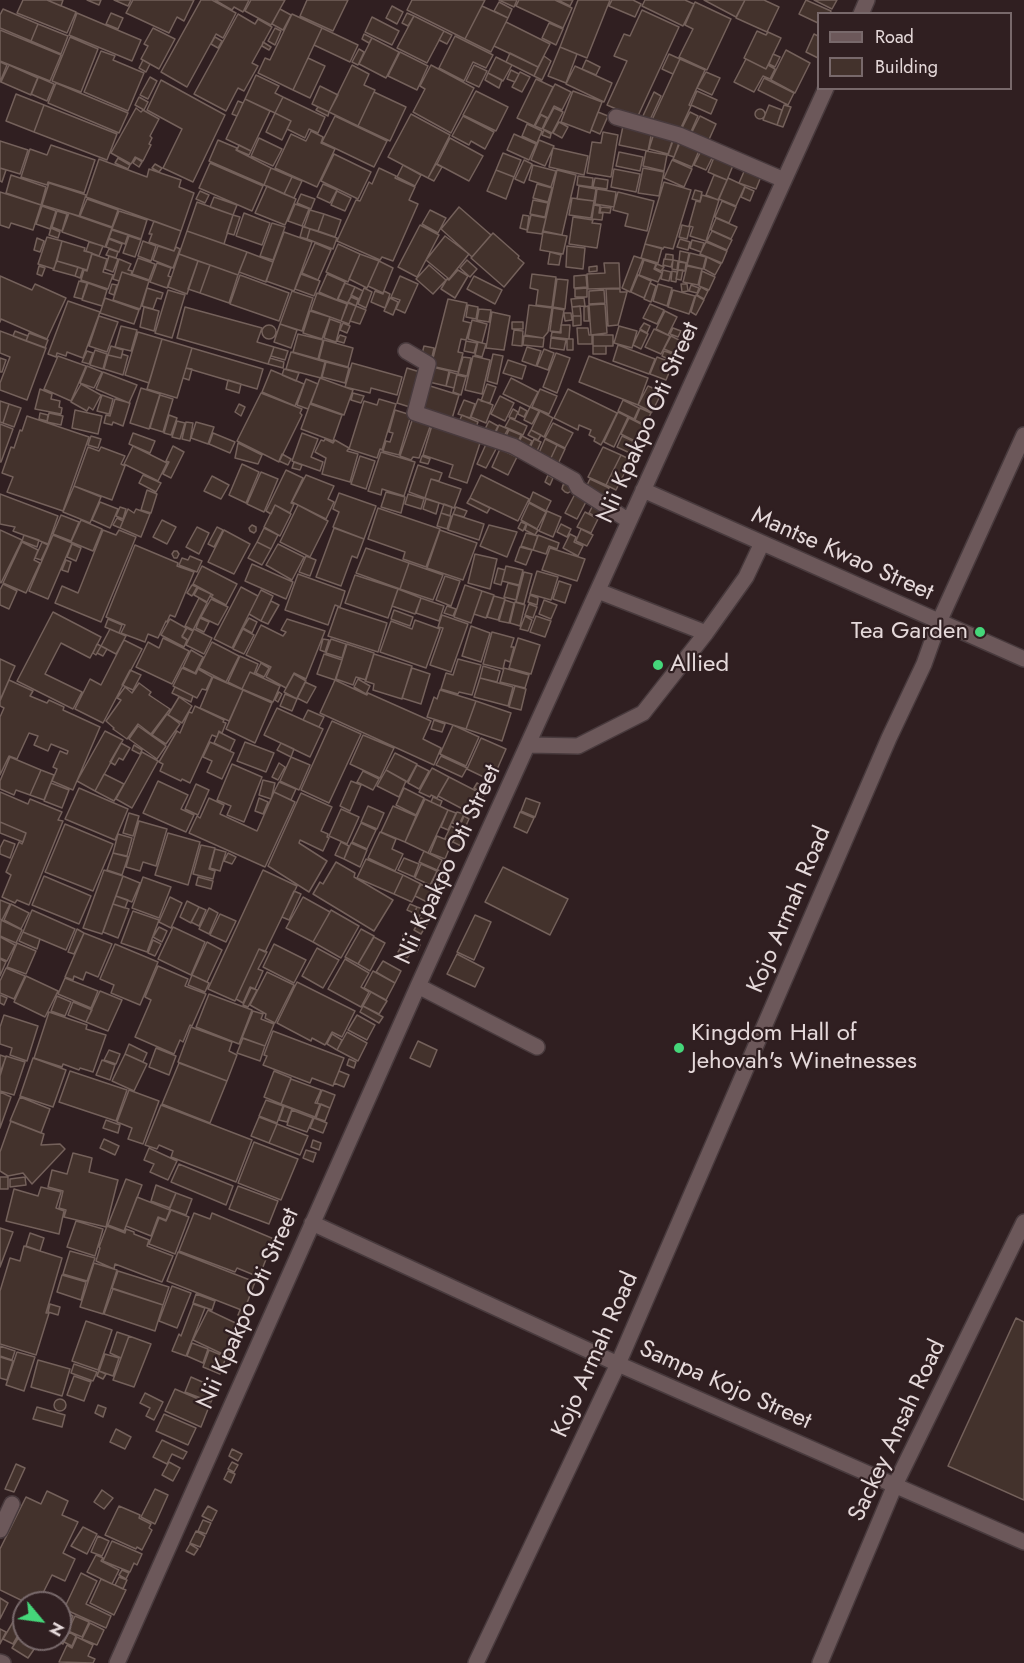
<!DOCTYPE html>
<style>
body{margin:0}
#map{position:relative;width:1024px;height:1663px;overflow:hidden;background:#301f21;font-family:Jost,sans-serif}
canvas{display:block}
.legend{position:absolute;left:817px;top:12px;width:195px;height:78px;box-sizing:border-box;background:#301f21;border:2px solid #78696b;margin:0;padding:8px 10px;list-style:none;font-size:18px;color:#e5d9da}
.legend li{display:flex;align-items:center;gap:12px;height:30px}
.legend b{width:30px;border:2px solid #78696b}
.north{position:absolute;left:12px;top:1591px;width:60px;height:60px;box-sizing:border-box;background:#301f21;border:2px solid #78696b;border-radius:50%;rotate:119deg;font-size:16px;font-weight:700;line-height:24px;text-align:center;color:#e5d9da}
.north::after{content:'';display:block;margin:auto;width:21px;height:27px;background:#45d77a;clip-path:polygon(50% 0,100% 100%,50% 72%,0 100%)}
</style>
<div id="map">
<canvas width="1024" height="1663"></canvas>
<ul class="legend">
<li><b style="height:8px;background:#6c585a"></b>Road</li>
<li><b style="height:16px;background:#43322c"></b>Building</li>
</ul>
<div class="north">N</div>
</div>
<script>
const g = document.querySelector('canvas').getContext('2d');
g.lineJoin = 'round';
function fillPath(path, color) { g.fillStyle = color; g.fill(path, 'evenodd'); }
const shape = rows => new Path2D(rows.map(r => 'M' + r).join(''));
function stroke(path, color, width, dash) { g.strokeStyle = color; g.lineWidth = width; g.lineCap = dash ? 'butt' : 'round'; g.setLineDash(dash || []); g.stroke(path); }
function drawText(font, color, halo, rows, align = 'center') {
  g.font = font + ' Jost,sans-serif'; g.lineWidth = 4.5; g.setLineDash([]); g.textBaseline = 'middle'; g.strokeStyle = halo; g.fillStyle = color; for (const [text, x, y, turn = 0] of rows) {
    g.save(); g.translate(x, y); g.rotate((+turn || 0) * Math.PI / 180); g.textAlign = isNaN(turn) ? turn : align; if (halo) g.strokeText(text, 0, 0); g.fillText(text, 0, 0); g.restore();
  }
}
const building = shape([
 [23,0,47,0,76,12,67,33,17,13,23,0],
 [47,0,63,0,61,6,47,0],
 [87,0,101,0,99,5,87,0],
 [114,0,131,0,128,6,114,0],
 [133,0,194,0,184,21,177,17,169,33,126,13,133,0],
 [201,0,212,0,236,13,223,38,216,34,187,87,161,72,201,0],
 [215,0,249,0,243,12,234,7,232,10,215,0],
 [251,0,285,0,271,25,245,11,251,0],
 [307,0,348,0,333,31,300,16,307,0],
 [412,0,485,0,465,39,407,10,412,0],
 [499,0,517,0,514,7,499,0],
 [519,0,555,0,572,8,563,28,516,6,519,0],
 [558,0,573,0,570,6,558,0],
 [578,0,610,0,587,58,560,47,578,0],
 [612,0,633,0,641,4,635,17,609,6,612,0],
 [645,0,685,0,694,4,683,26,642,6,645,0],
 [704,0,745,0,736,17,704,0],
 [745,0,764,0,779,7,767,32,736,18,745,0],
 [806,0,831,11,830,14,818,14,818,23,799,14,806,0],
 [814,0,837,0,832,9,814,0],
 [499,2,512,9,508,18,494,11,499,2],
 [695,2,731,19,707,70,679,57,693,29,685,25,695,2],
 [392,6,403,12,397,24,386,18,392,6],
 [482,6,508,18,491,52,465,39,482,6],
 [3,9,38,24,31,41,0,28,0,15,3,9],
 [280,9,291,15,283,30,272,24,280,9],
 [642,10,679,27,637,118,607,105,627,61,614,56,624,34,630,36,642,10],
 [77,13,141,40,132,61,69,35,77,13],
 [111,13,123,18,118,29,106,24,111,13],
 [407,13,414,16,408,26,402,23,407,13],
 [238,14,255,24,258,19,272,27,252,63,258,66,244,91,238,88,226,111,194,94,238,14],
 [292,14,322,28,293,90,258,73,265,58,270,60,292,14],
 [414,16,444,31,427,63,397,48,414,16],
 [372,17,399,31,392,45,365,32,372,17],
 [506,22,550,44,538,67,494,46,506,22],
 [549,23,563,29,556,45,542,38,549,23],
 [38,24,68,36,61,54,31,41,38,24],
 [153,28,175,39,159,69,141,59,148,46,144,44,153,28],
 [275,28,281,31,275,45,268,41,275,28],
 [322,28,358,45,350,62,314,45,322,28],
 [0,30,61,55,50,81,0,61,0,30],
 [444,31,452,35,447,44,439,40,444,31],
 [757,31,766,35,768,32,781,38,766,69,744,58,757,31],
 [364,34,372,38,369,43,362,39,364,34],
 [814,34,818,36,818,58,806,52,814,34],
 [455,36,493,55,486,68,473,62,464,81,439,68,455,36],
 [70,37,98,49,81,92,52,81,70,37],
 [215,37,222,41,218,48,211,44,215,37],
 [372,38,399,52,386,78,359,64,372,38],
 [263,42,271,47,269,50,262,46,263,42],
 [560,47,577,54,566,83,548,76,560,47],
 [359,49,364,52,358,65,352,62,359,49],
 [786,50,810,63,795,93,771,80,786,50],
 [101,51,115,56,113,60,144,73,128,111,84,92,101,51],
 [400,52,428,66,417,90,388,76,400,52],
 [510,53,538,67,534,76,506,62,510,53],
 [669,54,680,59,673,74,662,69,669,54],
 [773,54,780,57,775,67,769,64,773,54],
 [544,56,551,61,542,80,534,76,544,56],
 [496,57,512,65,503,81,488,73,496,57],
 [308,58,325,66,310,98,293,90,308,58],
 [680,59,705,70,689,105,691,106,678,134,651,122,680,59],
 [746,59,766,69,768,65,775,69,770,79,763,76,754,92,734,82,746,59],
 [143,60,150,64,146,72,139,68,143,60],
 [586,60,600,67,596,75,582,69,586,60],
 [0,62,7,65,0,82,0,62],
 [9,65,38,78,31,95,1,82,9,65],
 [352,65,369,74,364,85,375,90,358,126,329,112,352,65],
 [431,65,474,88,451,133,413,112,425,89,420,86,431,65],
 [474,65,487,71,479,87,466,81,474,65],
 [575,66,612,83,604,102,566,84,575,66],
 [511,70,519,74,515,82,507,79,511,70],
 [520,72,530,77,522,92,512,87,520,72],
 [706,72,720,78,712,95,697,88,706,72],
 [488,73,502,80,499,88,485,80,488,73],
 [256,75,279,86,275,93,283,97,275,113,245,99,256,75],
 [38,77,54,84,47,101,31,94,38,77],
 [150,77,157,81,148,99,140,95,150,77],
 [764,78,794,93,788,105,758,90,764,78],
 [536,79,553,87,534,126,517,118,536,79],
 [161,80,225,115,193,182,163,168,182,129,147,110,161,80],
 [56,83,128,113,119,133,48,103,56,83],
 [555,84,571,92,562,110,554,106,548,118,540,114,555,84],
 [320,86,338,95,329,112,312,104,320,86],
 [476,91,508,107,496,131,463,115,476,91],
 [573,91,602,102,590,133,561,122,573,91],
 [697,91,717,100,711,114,691,105,697,91],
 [374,92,406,107,390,141,358,126,374,92],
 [654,92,661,96,649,122,642,118,654,92],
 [16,94,44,105,34,132,6,121,16,94],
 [139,97,148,102,144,110,135,105,139,97],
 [283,97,325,117,318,133,309,129,305,138,287,129,291,121,275,113,283,97],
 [245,99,270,111,251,151,226,139,245,99],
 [238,101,243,103,237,116,232,114,238,101],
 [44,105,117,134,107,160,34,132,44,105],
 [769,105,782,110,777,125,763,120,769,105],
 [784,105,791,107,783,127,777,125,784,105],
 [318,107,329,112,328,116,316,110,318,107],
 [136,108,141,112,143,110,159,119,150,136,152,138,149,144,151,145,143,161,135,157,131,164,111,153,136,108],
 [554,108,563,112,552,133,543,129,554,108],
 '755 114a5 5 0 1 1 10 0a5 5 0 1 1-10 0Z',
 [598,112,608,116,600,134,591,130,598,112],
 [690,112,698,116,689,136,680,132,690,112],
 [275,113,291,121,282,140,266,132,275,113],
 [411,114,450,135,428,178,388,157,411,114],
 [541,115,547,118,542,129,535,126,541,115],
 [335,116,387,141,374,167,322,142,335,116],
 [463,116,494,132,485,149,471,141,469,145,452,136,463,116],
 [700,116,716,124,707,144,690,136,700,116],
 [559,122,568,127,562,138,553,133,559,122],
 [527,124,542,131,537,143,522,136,527,124],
 [623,126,652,131,648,151,619,145,623,126],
 [544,130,551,134,550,138,542,135,544,130],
 [655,130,674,136,668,154,649,149,655,130],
 [311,131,323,137,321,143,335,149,317,187,275,168,291,134,306,141,311,131],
 [603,132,618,135,611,177,587,173,592,142,601,143,603,132],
 [514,134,536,144,529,160,507,150,514,134],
 [675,135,681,137,674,157,668,155,675,135],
 [259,138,282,149,273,166,251,156,259,138],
 [450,138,483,156,469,181,437,164,450,138],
 [682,138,701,146,692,167,673,159,682,138],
 [218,140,237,148,236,150,271,168,264,185,209,161,218,140],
 [539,140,554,146,545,166,531,160,539,140],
 [0,141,28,150,20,174,0,168,0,141],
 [51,145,95,160,84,193,48,182,47,185,21,177,30,149,47,155,51,145],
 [239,145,251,151,249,155,237,150,239,145],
 [553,148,588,156,584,175,549,167,553,148],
 [646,151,667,155,664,171,643,166,646,151],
 [701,151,713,156,706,170,694,165,701,151],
 [619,152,643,157,640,171,616,166,619,152],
 [503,153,521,160,514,177,496,170,503,153],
 [334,154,371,172,358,199,321,181,334,154],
 [715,155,734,163,727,180,708,172,715,155],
 [118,158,130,165,128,169,115,163,118,158],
 [136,158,142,162,139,167,133,163,136,158],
 [99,159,147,177,149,169,181,180,179,187,194,193,181,231,86,197,99,159],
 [524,160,532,164,524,183,515,179,524,160],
 [672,160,692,169,684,187,664,178,672,160],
 [210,163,263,186,252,211,199,188,210,163],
 [155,164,162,168,159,172,152,168,155,164],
 [436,164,442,167,434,181,428,178,436,164],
 [403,165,421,175,415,186,397,177,403,165],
 [533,165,556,171,551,187,529,180,533,165],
 [746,167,762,174,756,189,739,183,746,167],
 [0,168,6,170,2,182,0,181,0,168],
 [271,168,292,177,284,194,264,185,271,168],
 [379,168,396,176,395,178,415,187,409,200,418,204,393,261,382,257,380,260,337,241,356,200,360,201,369,182,372,184,379,168],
 [643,168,664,172,659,196,638,193,643,168],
 [614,169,640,174,636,192,611,187,614,169],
 [496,170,514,177,506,199,487,191,496,170],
 [557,170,576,175,562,235,543,231,557,170],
 [11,175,46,187,41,205,6,193,11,175],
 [714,175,727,180,718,200,706,195,714,175],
 [578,176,593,178,592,187,577,185,578,176],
 [292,177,302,181,294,198,284,194,292,177],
 [595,178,608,180,607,189,593,187,595,178],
 [728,178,745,186,736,206,719,199,728,178],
 [664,182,691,190,673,249,664,247,663,249,645,244,664,182],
 [49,183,86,195,79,216,42,205,49,183],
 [323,184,337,190,330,203,317,197,323,184],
 [537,184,552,188,548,202,533,198,537,184],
 [267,186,296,199,285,225,255,213,267,186],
 [579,186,596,189,594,201,577,199,579,186],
 [745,187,754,191,750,201,741,197,745,187],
 [597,189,616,192,614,207,595,204,597,189],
 [695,190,702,192,700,201,692,199,695,190],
 [200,191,209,195,205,203,196,199,200,191],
 [337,191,351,198,345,211,331,205,337,191],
 [0,192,41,205,33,230,11,223,9,228,0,225,0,192],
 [618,192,654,201,647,231,625,226,628,214,613,210,618,192],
 [301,194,315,199,311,209,297,203,301,194],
 [702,195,719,200,706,241,690,236,693,227,689,226,696,201,700,202,702,195],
 [214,197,237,205,233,215,210,207,214,197],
 [572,198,594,201,591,218,569,215,572,198],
 [87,199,118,210,112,227,80,216,87,199],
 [533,200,548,203,545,217,530,214,533,200],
 [722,201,736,207,729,223,715,217,722,201],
 [197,202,233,215,224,244,187,231,197,202],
 [295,204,309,209,302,226,288,221,295,204],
 [594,205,600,206,599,213,603,213,602,220,592,219,594,205],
 [42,206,56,211,50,229,36,224,42,206],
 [459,207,491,235,472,257,441,229,459,207],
 [601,207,611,208,610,213,600,212,601,207],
 [310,210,324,214,318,231,304,227,310,210],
 [430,210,446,218,438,233,422,224,430,210],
 [57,211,67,214,62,231,52,227,57,211],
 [119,211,147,220,141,239,112,229,119,211],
 [69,213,112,228,105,247,62,232,69,213],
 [244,213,270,223,262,245,236,236,244,213],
 [324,214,341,220,335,237,318,231,324,214],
 [233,215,240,217,234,235,227,233,233,215],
 [523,215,529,216,527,230,520,228,523,215],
 [531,215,546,218,542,234,527,232,531,215],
 [573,217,593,220,592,223,601,224,597,248,569,244,573,217],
 [716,218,737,227,731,239,711,230,716,218],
 [154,221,181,231,174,251,149,242,152,234,149,234,154,221],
 [272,223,285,227,273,260,260,256,272,223],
 [420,225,439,235,417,277,398,267,420,225],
 [682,225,690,227,687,239,679,237,682,225],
 [303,226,310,229,307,239,300,237,303,226],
 [51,228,60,232,58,238,49,235,51,228],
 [310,229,337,238,333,249,307,239,310,229],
 [112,230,128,235,125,244,109,238,112,230],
 [187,231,247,252,238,275,179,254,187,231],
 [712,231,732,240,727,250,707,241,712,231],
 [284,232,312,242,294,291,266,281,284,232],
 [543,232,567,236,563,254,540,250,543,232],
 [493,233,519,256,518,258,524,263,504,287,471,258,493,233],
 [129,236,141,240,135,257,123,253,129,236],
 [445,236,469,254,449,279,426,260,445,236],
 [47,237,62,241,54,269,38,264,47,237],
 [37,238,44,241,40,252,34,250,37,238],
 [109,239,122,244,119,252,106,247,109,239],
 [680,239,690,242,688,250,677,247,680,239],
 [692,240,704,243,701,252,690,248,692,240],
 [62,241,85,248,84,251,92,253,87,270,57,261,62,241],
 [143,241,156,246,151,261,138,256,143,241],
 [89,242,103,246,99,256,86,251,89,242],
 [706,242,727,251,722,263,700,254,706,242],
 [315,243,331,250,318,280,302,273,315,243],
 [338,244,360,254,348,282,326,272,338,244],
 [645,244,662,248,658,263,641,258,645,244],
 [158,246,174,251,176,247,180,249,173,268,153,260,158,246],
 [567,246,585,248,583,269,566,267,567,246],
 [109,249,118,252,116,258,106,255,109,249],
 [680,251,689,253,687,263,679,261,680,251],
 [247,252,273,262,266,282,239,272,247,252],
 [550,252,561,255,559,265,548,264,550,252],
 [690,253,706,257,703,269,687,265,690,253],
 [92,254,107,259,103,272,113,275,108,289,81,280,84,270,87,271,92,254],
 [179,254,198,261,187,294,168,287,179,254],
 [360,254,379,261,367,288,349,279,360,254],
 [666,254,673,255,673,260,665,259,666,254],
 [109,256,118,259,113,272,105,269,109,256],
 [634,256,643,259,630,292,622,288,634,256],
 [707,257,721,264,715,275,704,269,707,257],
 [138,258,155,264,149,280,132,274,138,258],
 [119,259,131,264,128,270,132,271,131,275,122,272,119,281,113,279,119,259],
 [664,259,673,260,671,267,663,265,664,259],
 [467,260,477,269,470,277,460,268,467,260],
 [644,260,656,264,654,269,662,273,658,282,639,275,644,260],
 [673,260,678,261,677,270,672,269,673,260],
 [57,261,78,267,75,276,53,270,57,261],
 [198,261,210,265,200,293,188,289,198,261],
 [379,261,393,268,383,293,368,286,379,261],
 [679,262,686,263,685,271,678,270,679,262],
 [157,263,171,268,168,276,171,277,167,288,150,282,157,263],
 [604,263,619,263,620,288,588,289,587,274,605,273,604,263],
 [657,264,664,267,661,271,655,268,657,264],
 [210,265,238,275,229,303,200,293,210,265],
 [429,265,446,280,433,294,416,279,429,265],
 [39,266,45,268,42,276,37,274,39,266],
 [597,266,597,271,589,272,589,267,597,266],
 [687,266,702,269,698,285,683,282,687,266],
 [78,267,83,269,80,278,75,276,78,267],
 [458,270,468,276,455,298,441,289,447,279,449,280,458,270],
 [663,270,671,272,669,281,661,279,663,270],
 [678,270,683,270,681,280,676,279,678,270],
 [672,271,677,272,676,282,671,281,672,271],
 [702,271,715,277,709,290,699,286,702,271],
 [122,272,149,281,140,309,113,300,122,272],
 [301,274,320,281,314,296,295,289,301,274],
 [327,274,345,282,337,300,319,292,327,274],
 [532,274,556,277,552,307,536,305,538,290,530,288,532,274],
 [240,275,289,293,279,321,230,304,240,275],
 [586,275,587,287,574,288,574,276,586,275],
 [638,275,651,281,644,298,631,292,638,275],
 [0,276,32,290,35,284,66,298,47,339,1,319,0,322,0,276],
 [400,276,418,284,405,313,396,309,400,300,391,297,400,276],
 [474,276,502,290,495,304,467,289,474,276],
 [557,279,568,280,565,309,553,307,557,279],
 [79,281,87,283,82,299,74,297,79,281],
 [88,283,107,290,102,306,82,300,88,283],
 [345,283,355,287,348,303,338,299,345,283],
 [650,283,656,286,651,302,644,299,650,283],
 [112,284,117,285,114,295,109,293,112,284],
 [658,284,672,288,667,306,653,301,658,284],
 [681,284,687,284,688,291,682,292,681,284],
 [691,285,699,288,697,293,689,291,691,285],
 [355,287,363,291,359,299,351,295,355,287],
 [701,287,708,291,704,299,697,295,701,287],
 [147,288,163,293,161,299,157,298,153,309,142,306,147,288],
 [364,288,372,292,366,308,358,304,364,288],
 [587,288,587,297,575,297,575,289,587,288],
 [606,289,620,289,620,292,627,292,618,325,608,326,606,289],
 [168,290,185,295,172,338,155,333,168,290],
 [604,290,605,303,589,304,589,291,604,290],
 [673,290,695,296,689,314,668,307,673,290],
 [292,291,313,298,302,331,280,324,292,291],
 [375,291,383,294,384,291,390,294,385,308,371,302,375,291],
 [317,293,347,304,341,321,311,310,317,293],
 [696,295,704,300,696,315,691,312,696,295],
 [351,297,358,300,356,306,348,302,351,297],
 [105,298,139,310,134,324,100,313,105,298],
 [390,298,398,302,393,315,384,311,390,298],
 [584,298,585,306,572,307,571,299,584,298],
 [448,299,467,303,463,321,471,323,466,340,461,339,458,352,463,353,458,372,431,366,448,299],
 [68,301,100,312,83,358,67,352,66,356,57,353,56,357,48,354,68,301],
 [348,303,356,306,349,324,341,321,348,303],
 [605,304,607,333,591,335,589,305,605,304],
 [650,304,664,310,657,324,643,318,650,304],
 [468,305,478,307,476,319,466,317,468,305],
 [529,305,552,308,548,332,543,338,525,335,529,305],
 [356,306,366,310,360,324,350,321,356,306],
 [580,306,581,316,573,316,572,307,580,306],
 [588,306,589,321,584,321,584,307,588,306],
 [144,307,159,311,154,331,140,327,144,307],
 [185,307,262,328,257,342,274,347,268,364,177,338,185,307],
 [553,308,564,310,560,332,550,331,553,308],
 [479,309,491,310,489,322,477,320,479,309],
 [310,311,330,317,322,339,303,333,310,311],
 [665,311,677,317,668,335,656,329,665,311],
 [492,312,510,316,504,350,486,348,492,312],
 [564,313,571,313,572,320,565,321,564,313],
 [99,316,118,322,107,352,89,346,99,316],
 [573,316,581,316,581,325,573,326,573,316],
 [330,319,341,323,336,342,324,338,330,319],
 [472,320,487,324,482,343,468,339,472,320],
 [512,322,523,322,523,329,512,329,512,322],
 [343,323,350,326,347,333,340,330,343,323],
 [644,323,650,326,647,333,640,329,644,323],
 [280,324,297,330,291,348,274,342,280,324],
 [561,325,570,325,569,339,551,337,552,332,561,333,561,325],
 '262 332a7 7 0 1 1 14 0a7 7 0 1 1-14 0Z',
 [121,326,137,330,131,351,115,347,121,326],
 [619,326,637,331,632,348,614,343,619,326],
 [577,328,588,328,589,335,592,335,592,344,578,344,577,328],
 [673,328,681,331,678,337,670,334,673,328],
 [654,329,670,336,661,354,645,347,654,329],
 [514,330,523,331,522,346,512,345,514,330],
 [640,330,648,334,641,349,633,345,640,330],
 [0,331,46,348,27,400,0,390,0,383,10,357,0,353,0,331],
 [15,331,28,336,26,341,13,336,15,331],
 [138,332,162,339,149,383,125,375,138,332],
 [29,333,48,340,45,348,26,341,29,333],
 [298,334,323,340,318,359,293,352,298,334],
 [340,335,346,337,344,343,337,341,340,335],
 [593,335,613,335,613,346,593,346,593,335],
 [524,336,544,338,543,347,523,345,524,336],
 [671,336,683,342,676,354,664,349,671,336],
 [551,338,566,340,564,350,550,348,551,338],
 [162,339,192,348,177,398,147,389,162,339],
 [567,339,573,339,573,350,567,350,567,339],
 [324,340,353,348,348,367,319,359,324,340],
 [466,341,477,343,474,353,464,351,466,341],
 [478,342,486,344,482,357,475,355,478,342],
 [618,345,655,359,649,374,613,361,618,345],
 [111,346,123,350,121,358,108,355,111,346],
 [424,346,434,348,432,357,422,354,424,346],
 [593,346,606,346,606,354,593,354,593,346],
 [274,347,288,351,285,360,271,356,274,347],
 [527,347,541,351,536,366,522,361,527,347],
 [192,348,263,369,257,389,186,368,192,348],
 [544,349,554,353,548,370,537,366,544,349],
 [95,350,107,354,103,369,90,365,95,350],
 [87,351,93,353,89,364,82,362,87,351],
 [664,351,673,354,670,360,662,356,664,351],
 [291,352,325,362,321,378,286,369,291,352],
 [556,353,570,358,557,393,543,387,556,353],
 [122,354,128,356,123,375,104,369,108,355,121,358,122,354],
 [493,354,503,356,497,384,487,381,493,354],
 [58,356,86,366,71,401,44,389,58,356],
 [473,356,490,360,482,394,465,390,473,356],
 [589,356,648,378,638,405,579,382,589,356],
 [463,357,471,358,467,376,458,374,463,357],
 [657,357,673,363,666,380,650,374,657,357],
 [0,358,6,360,2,372,0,372,0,358],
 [270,358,284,362,283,368,268,364,270,358],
 [508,360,526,366,522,379,503,373,508,360],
 [326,362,349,368,345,383,322,377,326,362],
 [352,363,402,377,397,395,371,388,370,393,345,387,352,363],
 [87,366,102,372,94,388,80,383,87,366],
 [432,367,449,371,446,386,429,382,432,367],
 [186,368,192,369,189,380,183,378,186,368],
 [407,368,423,373,413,408,397,403,407,368],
 [284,369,299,373,296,381,282,375,284,369],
 [271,370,304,384,295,406,262,392,271,370],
 [103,372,137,385,129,403,96,389,103,372],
 [450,372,457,374,454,388,446,386,450,372],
 [457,375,466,377,461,395,453,392,457,375],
 [320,378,353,390,344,415,311,403,320,378],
 [511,378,538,392,530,407,503,394,511,378],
 [306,379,318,384,308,409,297,405,306,379],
 [228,380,241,384,239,393,226,389,228,380],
 [81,384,101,395,93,410,89,407,87,411,71,402,81,384],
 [487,384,496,387,490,403,481,401,487,384],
 [427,385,459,395,451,422,419,412,427,385],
 [648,386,662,392,652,412,638,405,648,386],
 [141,388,160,394,149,429,130,423,141,388],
 [40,389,52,394,51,399,60,401,59,407,62,408,61,414,35,409,40,389],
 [540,389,557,396,549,414,532,407,540,389],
 [568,389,617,413,601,445,594,441,595,438,589,435,591,430,579,425,578,430,554,418,568,389],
 [261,393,302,409,300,413,302,415,279,462,237,441,261,393],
 [353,393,364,396,361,403,351,400,353,393],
 [102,395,113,399,109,414,97,411,102,395],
 [160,395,173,399,163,432,150,428,160,395],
 [500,396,514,403,505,421,491,414,500,396],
 [115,399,130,403,123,426,113,422,112,425,104,423,106,415,110,416,115,399],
 [379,399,396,404,382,450,380,449,377,458,349,449,364,401,377,405,379,399],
 [478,399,493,405,486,423,471,417,478,399],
 [464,400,475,404,470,418,458,414,464,400],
 [623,400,639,408,634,419,618,411,623,400],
 [0,401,9,404,3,423,0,422,0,401],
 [9,404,21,408,14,427,3,423,9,404],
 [239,404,245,407,241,416,235,412,239,404],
 [310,404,342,415,333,441,301,429,310,404],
 [520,407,527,411,524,417,518,414,520,407],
 [530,407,539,411,532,424,524,420,530,407],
 [640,408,651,413,645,425,635,420,640,408],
 [513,409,518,412,515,419,509,417,513,409],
 [75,410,102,416,98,434,72,428,75,410],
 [395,410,411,415,399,455,383,451,386,441,390,442,393,433,389,432,395,410],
 [540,411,553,418,544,437,531,430,540,411],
 [618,412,628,417,614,447,604,442,618,412],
 [40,413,48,415,47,421,39,419,40,413],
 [49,413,63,416,61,425,47,422,49,413],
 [169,415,177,418,171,435,164,433,169,415],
 [414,415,432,421,419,458,413,457,411,460,400,456,414,415],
 [462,415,478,422,475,430,458,424,462,415],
 [27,416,89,437,63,511,7,492,13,477,2,473,11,447,14,448,20,430,22,431,27,416],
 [510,418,527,426,523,435,505,427,510,418],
 [629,418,645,426,637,442,621,434,629,418],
 [177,421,185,423,180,439,172,437,177,421],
 [489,421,498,426,494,434,485,429,489,421],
 [186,422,193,423,190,441,182,439,186,422],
 [196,422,214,427,208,444,191,438,196,422],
 [433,422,482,437,467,483,449,477,453,465,423,455,433,422],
 [553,423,573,433,565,448,545,438,553,423],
 [0,424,13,429,1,462,0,462,0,424],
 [499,425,508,429,503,438,495,434,499,425],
 [509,430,521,435,517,444,505,438,509,430],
 [531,430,541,435,538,440,528,435,531,430],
 [133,433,155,441,150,453,129,444,133,433],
 [213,433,235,442,230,453,209,444,213,433],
 [302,433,318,439,311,457,323,462,320,471,292,461,302,433],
 [91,436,101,439,98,448,88,445,91,436],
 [522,436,532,441,528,449,518,444,522,436],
 [622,436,637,443,632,454,617,447,622,436],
 [325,439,333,443,335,440,349,448,347,451,358,454,350,482,322,474,326,458,315,452,321,440,324,441,325,439],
 [534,439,541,442,537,451,530,448,534,439],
 [545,439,557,445,550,460,538,455,545,439],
 [487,442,497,447,486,468,477,464,487,442],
 [238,443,262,455,258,464,235,458,238,443],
 [557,445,565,449,558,464,550,460,557,445],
 [133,446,167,463,158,481,124,464,133,446],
 [173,446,184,452,171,478,163,474,169,462,166,461,173,446],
 [88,447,99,451,101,447,125,456,121,464,125,466,112,500,74,486,88,447],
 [603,447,621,455,606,485,588,477,603,447],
 [500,449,517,457,508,475,492,467,500,449],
 [381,452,415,462,404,496,382,489,381,495,368,491,381,452],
 [282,454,291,459,288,465,279,461,282,454],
 [621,455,631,460,616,490,606,485,621,455],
 [360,456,375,461,366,489,351,484,360,456],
 [422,456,430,459,428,464,420,462,422,456],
 [294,462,302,465,300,470,292,468,294,462],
 [242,464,259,472,246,503,229,495,242,464],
 [418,465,442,473,439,481,431,479,425,498,409,492,418,465],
 [286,470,303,478,291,503,294,504,290,513,275,505,271,514,266,511,286,470],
 [261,472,278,479,264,512,247,504,261,472],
 [143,475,161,483,156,492,139,483,143,475],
 [306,475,334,486,328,499,334,502,326,519,292,502,306,475],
 [481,475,529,499,518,521,470,498,481,475],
 [548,475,553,478,550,485,545,482,548,475],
 [212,476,229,485,221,499,204,491,212,476],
 [431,479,461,489,454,508,425,498,431,479],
 [590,479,609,488,604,498,585,489,590,479],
 [566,484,572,487,571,491,568,493,565,492,562,489,563,485,566,484],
 [74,486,101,497,90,523,63,512,74,486],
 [147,490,157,494,151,513,141,510,147,490],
 [386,492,405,497,401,513,381,507,386,492],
 [533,492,551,501,546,511,529,502,533,492],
 [576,492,588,498,577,519,565,513,576,492],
 [339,493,376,506,364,539,333,527,339,512,333,509,339,493],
 [0,494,58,516,48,544,13,531,15,527,0,524,0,494],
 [408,494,424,499,421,509,405,504,408,494],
 [470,498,490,508,487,513,467,503,470,498],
 [426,499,439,503,436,514,423,509,426,499],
 [100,502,118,509,110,528,92,520,100,502],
 [529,503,546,512,537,529,521,520,529,503],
 [594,503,604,508,599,519,589,513,594,503],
 [444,504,452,507,450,516,441,513,444,504],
 [275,505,291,514,280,536,264,527,275,505],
 [298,505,328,521,310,557,280,542,298,505],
 [120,507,126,509,123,519,116,516,120,507],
 [456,507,467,511,464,517,453,514,456,507],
 [378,508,440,529,426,567,403,559,405,552,368,539,378,508],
 [128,509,134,513,136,509,150,514,141,537,120,528,128,509],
 [547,511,561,517,553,537,539,531,547,511],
 [585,512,598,519,591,533,577,527,585,512],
 [441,513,451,516,447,529,437,526,441,513],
 [453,514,484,524,479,540,448,530,453,514],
 [61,515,79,522,71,541,53,534,61,515],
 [117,518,123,521,120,528,113,525,117,518],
 [81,520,102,529,93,551,71,542,81,520],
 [162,520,176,527,167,544,153,537,162,520],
 [521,522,526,524,523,531,518,528,521,522],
 [527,524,538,530,535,535,525,530,527,524],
 [561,524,571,529,567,537,557,532,561,524],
 [252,525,256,527,256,531,254,533,250,531,249,528,252,525],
 [489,525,517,532,507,557,480,546,489,525],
 [197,527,209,533,199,554,186,547,197,527],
 [217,527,223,530,214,547,208,544,217,527],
 [264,528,278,535,271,549,257,542,264,528],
 [334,528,364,539,357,558,352,556,341,586,316,577,334,528],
 [581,529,593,535,587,546,576,541,581,529],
 [0,530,22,540,1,583,0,582,0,530],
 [103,530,116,535,119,530,136,537,101,622,55,603,62,586,78,593,103,530],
 [224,530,250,544,234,574,208,562,224,530],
 [440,530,477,543,463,580,427,568,440,530],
 [526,533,538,536,533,550,521,546,526,533],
 [570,534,576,537,574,542,583,546,578,556,563,548,570,534],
 [24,535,39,540,37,547,22,541,24,535],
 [53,535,72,543,48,599,29,591,53,535],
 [538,535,559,543,557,549,549,546,546,554,533,550,538,535],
 [22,542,38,550,34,560,40,563,26,593,3,583,22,542],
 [42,542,48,545,41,560,35,558,42,542],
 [257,542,271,549,262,565,248,558,257,542],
 [72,544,81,548,76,561,67,557,72,544],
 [278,544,304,557,292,580,266,565,278,544],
 [135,545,178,563,177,566,194,572,175,617,170,615,167,622,166,621,158,638,148,634,145,642,121,633,125,625,106,617,135,545],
 [520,547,532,550,526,565,515,561,520,547],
 [366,548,409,563,400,589,356,573,366,548],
 [550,548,585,559,577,581,542,570,550,548],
 [174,551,177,551,179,554,177,558,174,558,172,554,174,551],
 [475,554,497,559,490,589,468,583,475,554],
 [190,556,202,561,197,572,179,565,182,558,188,560,190,556],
 [306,556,316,560,310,576,299,572,306,556],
 [66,560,71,562,68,572,62,570,66,560],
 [409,563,443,575,433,600,400,589,409,563],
 [252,564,293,582,286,599,245,581,252,564],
 [202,566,237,584,226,605,211,597,213,595,193,584,202,566],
 [506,566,523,570,519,585,502,581,506,566],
 [498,568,505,570,501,585,494,583,498,568],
 [537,571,558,577,551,600,530,594,537,571],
 [524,572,532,574,524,604,516,602,524,572],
 [298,574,345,591,340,607,335,605,328,625,285,610,298,574],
 [355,575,398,589,388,618,345,603,355,575],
 [445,576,460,581,451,606,436,600,445,576],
 [559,581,571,585,565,603,553,599,559,581],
 [508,583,519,586,516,600,504,597,508,583],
 [3,584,17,591,9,609,0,605,0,590,3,584],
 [192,585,197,587,192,596,187,593,192,585],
 [465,585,482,591,471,623,454,617,465,585],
 [241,587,258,596,232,648,214,639,241,587],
 [198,588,211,594,207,602,194,595,198,588],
 [398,589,421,598,415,614,392,606,398,589],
 [261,590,273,596,261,621,249,614,261,590],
 [482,591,494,595,486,618,474,614,482,591],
 [530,595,538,598,537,605,528,602,530,595],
 [494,596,505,599,498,620,487,617,494,596],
 [199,598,207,603,193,630,185,626,199,598],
 [421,598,444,606,439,621,416,613,421,598],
 [211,599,228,607,218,625,201,617,211,599],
 [505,600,514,603,509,623,499,621,505,600],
 [544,600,557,605,551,619,539,614,544,600],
 [271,601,279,605,268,624,261,621,271,601],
 [515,602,525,605,520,626,510,623,515,602],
 [529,604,537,607,533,618,525,615,529,604],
 [447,606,456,609,453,616,444,613,447,606],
 [338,607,387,623,378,652,328,636,338,607],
 [394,610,413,617,410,626,391,619,394,610],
 [53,612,101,637,90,658,61,643,45,674,82,692,73,709,17,681,53,612],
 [442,615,468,624,451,672,430,665,443,628,438,627,442,615],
 [525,616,532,620,528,631,520,629,525,616],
 [536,616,551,621,545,637,530,632,536,616],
 [200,618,209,622,204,632,196,628,200,618],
 [249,618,257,622,252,633,243,628,249,618],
 [108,619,122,625,119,633,105,627,108,619],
 [170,619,186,628,182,637,187,640,184,647,161,635,170,619],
 [287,619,325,631,306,679,294,673,286,688,266,677,271,667,246,655,261,625,283,636,286,632,281,630,287,619],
 [415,620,440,629,426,668,380,652,391,621,412,629,415,620],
 [471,626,490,633,481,662,462,656,471,626],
 [187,628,193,631,188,640,182,636,187,628],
 [110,629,126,636,116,654,101,646,110,629],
 [194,629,212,638,204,654,186,645,194,629],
 [243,629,254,635,244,654,233,649,243,629],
 [492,632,514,638,511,647,514,647,510,662,505,660,503,669,483,664,492,632],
 [163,638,189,651,172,684,136,667,148,642,159,648,163,638],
 [518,638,540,645,531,674,509,668,518,638],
 [323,639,329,640,325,652,320,650,323,639],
 [331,639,346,644,342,658,326,653,331,639],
 [124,640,142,649,103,723,75,709,90,679,101,685,124,640],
 [212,642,239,656,226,682,199,668,212,642],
 [97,644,101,646,96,655,93,653,97,644],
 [347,644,374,653,366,680,356,677,353,685,336,679,347,644],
 [101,646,107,649,103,656,97,653,101,646],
 [191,650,203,657,195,673,183,667,191,650],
 [324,654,342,660,335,680,317,674,324,654],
 [374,654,412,666,402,699,373,690,374,684,365,681,374,654],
 [240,656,258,664,254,674,250,672,242,689,228,682,240,656],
 [0,659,15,666,0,700,0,659],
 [458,659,481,665,472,695,459,692,458,694,441,689,446,673,453,675,458,659],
 [261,663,269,668,264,677,256,673,261,663],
 [483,666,500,671,497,682,480,678,483,666],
 [182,668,196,674,198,669,212,677,206,690,202,689,197,698,173,686,182,668],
 [412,668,430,674,421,704,402,698,412,668],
 [504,668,529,675,525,688,500,682,504,668],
 [130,670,141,675,133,690,122,685,130,670],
 [250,672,280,686,273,702,242,689,250,672],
 [294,674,306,681,297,699,284,692,294,674],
 [213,677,243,690,229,721,200,708,213,677],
 [480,678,513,687,508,706,474,697,480,678],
 [358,679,370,686,366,694,354,687,358,679],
 [9,680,33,691,30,696,47,703,49,700,64,707,63,710,100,727,73,790,52,781,57,769,53,767,60,751,67,754,68,751,51,744,48,751,34,745,38,736,29,733,17,759,9,756,0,775,0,717,4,708,0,706,0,701,9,680],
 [335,680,367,695,368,693,431,721,423,739,441,748,434,765,320,713,335,680],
 [305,682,316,687,307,703,297,698,305,682],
 [139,683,151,692,149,695,170,709,151,734,138,724,127,739,113,729,114,728,106,721,121,700,117,698,125,687,132,693,139,683],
 [515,686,526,689,521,710,509,707,515,686],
 [175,687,193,696,191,702,172,693,175,687],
 [243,690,272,703,255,743,226,729,243,690],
 [440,690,476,701,466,729,427,717,434,697,437,699,440,690],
 [279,692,282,694,278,702,275,700,279,692],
 [285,694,297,699,292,711,280,706,285,694],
 [179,697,192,706,182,723,168,715,179,697],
 [476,701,511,713,502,741,466,729,476,701],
 [195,706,224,720,223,722,226,723,222,733,219,731,217,737,212,735,190,783,182,779,181,781,160,771,163,764,159,762,177,731,180,733,189,712,192,713,195,706],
 [277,708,323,729,310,757,264,735,277,708],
 [308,710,324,717,319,727,303,720,308,710],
 [167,714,180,724,166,744,152,735,167,714],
 [434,720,445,724,442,732,431,729,434,720],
 [332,721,361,734,329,803,301,790,332,721],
 [453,725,479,737,466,766,440,754,453,725],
 [138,726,166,746,157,759,129,739,138,726],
 [105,731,123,740,95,791,77,781,105,731],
 [219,732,235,740,230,751,214,743,219,732],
 [363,735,394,748,380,778,350,764,363,735],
 [481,738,506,749,492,781,467,769,481,738],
 [210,742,234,753,222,779,207,772,212,761,203,757,210,742],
 [245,742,274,753,266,772,237,761,245,742],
 [121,743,130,748,123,760,119,758,115,765,110,762,121,743],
 [281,743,294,749,291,757,277,750,281,743],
 [134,745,142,750,140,754,132,750,134,745],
 [142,752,158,761,132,808,116,799,142,752],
 [395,753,417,764,407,782,386,770,395,753],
 [441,756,467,768,462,777,436,765,441,756],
 [10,757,41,770,30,795,16,790,14,795,0,789,0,781,10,757],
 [291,757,310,765,299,790,280,781,291,757],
 [279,763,285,767,278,780,272,777,279,763],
 [232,764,262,777,244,822,227,815,231,806,217,800,232,764],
 [417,765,429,771,419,789,408,783,417,765],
 [432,768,449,777,437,798,431,795,430,797,419,792,432,768],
 [41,770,54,775,44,800,30,795,41,770],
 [386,770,406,781,399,797,377,786,386,770],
 [363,771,379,779,373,790,357,782,363,771],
 [104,774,124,784,114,801,95,791,104,774],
 [449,777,484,795,474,815,438,796,449,777],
 [263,780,275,783,271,799,259,795,263,780],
 [158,781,188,795,181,809,194,815,186,832,143,813,158,781],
 [351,781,361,785,350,811,340,806,351,781],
 [279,782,296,789,291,800,274,792,279,782],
 [51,783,69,790,62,808,44,801,51,783],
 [477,783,485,788,482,793,474,788,477,783],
 [196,784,209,790,198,815,185,809,196,784],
 [79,788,128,809,115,840,65,819,79,788],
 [404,788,424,798,416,815,396,805,404,788],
 [0,792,28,804,30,799,62,812,58,820,63,821,29,905,17,900,15,903,2,897,11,875,6,872,19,842,22,844,26,833,0,822,0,792],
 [274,792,295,802,265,867,189,833,197,816,200,818,209,798,224,805,220,814,257,831,274,792],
 [301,793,332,807,321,831,328,834,327,837,329,838,323,851,300,840,299,843,327,861,309,892,268,866,301,793],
 [433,797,442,801,440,806,431,802,433,797],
 [259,798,268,802,263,814,255,811,259,798],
 [526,798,540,803,535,817,521,811,526,798],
 [425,799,448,810,428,853,405,842,425,799],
 [368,806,384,813,377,829,361,822,368,806],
 [393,806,416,816,405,842,381,832,393,806],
 [341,809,359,817,347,844,329,836,341,809],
 [448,810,456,813,448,830,441,827,448,810],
 [457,812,464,814,459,825,452,823,457,812],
 [520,812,534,818,527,833,514,827,520,812],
 [129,813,139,816,133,836,123,833,129,813],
 [464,816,469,819,464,830,459,828,464,816],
 [139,821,167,829,156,866,143,862,140,871,126,867,139,821],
 [0,822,26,833,23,842,0,833,0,822],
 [361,823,376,830,367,849,352,842,361,823],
 [65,824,113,844,93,891,45,872,65,824],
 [451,826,458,830,453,842,445,838,451,826],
 [459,830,467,833,461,846,453,842,459,830],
 [380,832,396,839,392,849,403,854,395,871,368,858,380,832],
 [168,833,200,842,188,885,155,875,168,833],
 [118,834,132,838,127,856,113,853,118,834],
 [437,836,452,842,445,859,430,853,437,836],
 [4,840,15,844,10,858,0,854,0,848,4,840],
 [341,842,349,846,344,859,335,855,341,842],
 [351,843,367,850,360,867,344,859,351,843],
 [201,845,215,848,209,869,215,871,213,879,193,874,201,845],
 [215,849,226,852,220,871,210,868,215,849],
 [424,851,442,860,437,870,419,862,424,851],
 [113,853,128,857,122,875,107,870,113,853],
 [228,853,236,857,232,864,224,861,228,853],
 [404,858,419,864,414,877,398,870,404,858],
 [366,859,403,875,394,894,357,878,366,859],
 [336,862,355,873,354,877,393,900,374,931,313,894,320,882,323,884,336,862],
 [421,864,437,871,430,885,415,878,421,864],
 [503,867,568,899,550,935,485,902,503,867],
 [104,870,123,876,102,934,83,928,104,870],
 [263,870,297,886,265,952,259,949,235,1001,208,989,263,870],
 [438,870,444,873,439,886,432,883,438,870],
 [403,875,421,884,412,902,394,894,403,875],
 [44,876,91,896,79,924,32,905,44,876],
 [123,876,140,883,132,902,116,896,123,876],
 [143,877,171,887,159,918,132,908,143,877],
 [198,877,213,881,211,889,196,885,198,877],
 [420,884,437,892,431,904,415,896,420,884],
 [294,891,301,894,289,920,282,917,294,891],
 [116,896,128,900,125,908,113,904,116,896],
 [170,897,182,903,171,928,159,922,170,897],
 [303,897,330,912,313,942,286,928,303,897],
 [0,900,10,904,2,920,0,919,0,900],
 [187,901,199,907,191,923,180,917,187,901],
 [11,904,29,913,21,929,4,920,11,904],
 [113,904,129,909,118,938,103,932,113,904],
 [410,904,417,907,414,913,407,910,410,904],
 [199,907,206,910,199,926,191,922,199,907],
 [417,907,423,909,419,917,414,914,417,907],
 [209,908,218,913,209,934,199,929,209,908],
 [32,910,75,929,66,950,23,932,32,910],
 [331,910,359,926,341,958,313,942,331,910],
 [133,911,159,920,147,952,121,943,133,911],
 [220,914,236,921,226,942,210,935,220,914],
 [475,915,491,922,474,960,457,952,475,915],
 [421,918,428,922,421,934,414,930,421,918],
 [1,920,22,930,16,943,0,936,1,920],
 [159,927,167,931,162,942,153,937,159,927],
 [173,927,205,942,191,975,158,959,173,927],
 [77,929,84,933,74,954,68,952,77,929],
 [361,929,374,936,358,964,345,957,361,929],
 [23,932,40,939,37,949,19,941,23,932],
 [84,933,112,944,98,977,86,972,83,980,74,976,73,980,65,977,84,933],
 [404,933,411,936,407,944,401,941,404,933],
 [0,937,15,945,7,961,0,958,0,937],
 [374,937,385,943,370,971,358,964,374,937],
 [153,940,161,944,155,956,148,953,153,940],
 [413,940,420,945,417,952,408,947,413,940],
 [207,942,222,950,207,982,192,975,207,942],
 [17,943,36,951,26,974,7,967,17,943],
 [115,944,158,962,140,1005,111,993,114,985,100,979,115,944],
 [274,944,306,960,294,983,263,967,274,944],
 [403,944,412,951,407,958,398,952,403,944],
 [317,948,339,960,323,988,302,976,317,948],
 [259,949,267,952,258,969,263,971,255,989,250,987,243,1003,236,999,259,949],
 [457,954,484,968,475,987,447,974,457,954],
 [0,959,6,962,0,976,0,959],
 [345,959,369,973,361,987,369,992,361,1007,328,989,345,959],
 [383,961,401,971,395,983,376,972,383,961],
 [158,966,188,979,185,986,206,994,192,1026,190,1025,183,1042,180,1040,174,1054,135,1037,151,1000,145,997,158,966],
 [6,968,25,976,14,999,0,993,0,981,6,968],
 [373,971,395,983,386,1000,364,988,373,971],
 [267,972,294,985,275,1023,265,1018,266,1014,250,1005,267,972],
 [192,975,209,983,205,992,188,985,192,975],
 [26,976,58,991,45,1017,14,1002,26,976],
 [65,978,98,991,91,1008,58,994,65,978],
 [297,982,355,1011,342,1037,332,1032,325,1045,312,1038,311,1041,277,1023,297,982],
 [251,988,257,990,248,1007,243,1005,251,988],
 [100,991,122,1000,108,1031,86,1022,100,991],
 [371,992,387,1001,379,1014,363,1006,371,992],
 [209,994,252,1010,239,1044,196,1027,209,994],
 [0,995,7,998,4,1005,0,1003,0,995],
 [57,996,71,1002,65,1016,51,1011,57,996],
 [73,1002,92,1010,86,1022,68,1015,73,1002],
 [363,1006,383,1017,379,1023,360,1012,363,1006],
 [253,1011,263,1014,261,1019,274,1024,265,1046,242,1038,253,1011],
 [49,1012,87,1025,86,1029,106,1035,93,1072,80,1068,79,1070,63,1064,62,1067,34,1058,49,1012],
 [4,1015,38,1026,27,1061,10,1055,12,1048,0,1044,0,1027,4,1015],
 [357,1015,375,1025,367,1040,348,1030,357,1015],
 [191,1027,232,1042,229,1051,237,1055,227,1081,178,1062,191,1027],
 [273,1031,344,1058,333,1086,312,1078,310,1083,263,1065,267,1056,264,1055,273,1031],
 [347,1032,367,1043,358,1061,337,1050,347,1032],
 [332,1034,342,1040,337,1050,327,1044,332,1034],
 [243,1038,265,1046,260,1061,237,1053,243,1038],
 [418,1041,437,1050,430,1067,410,1058,418,1041],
 [129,1044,147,1053,143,1062,125,1054,129,1044],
 [156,1048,176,1056,169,1075,149,1067,156,1048],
 [109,1050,120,1054,116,1064,104,1060,109,1050],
 [125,1054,147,1064,134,1091,112,1081,125,1054],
 [0,1055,6,1057,0,1073,0,1055],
 [6,1056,25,1062,14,1095,0,1091,0,1076,6,1056],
 [33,1058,66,1070,53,1107,20,1096,33,1058],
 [349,1059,356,1062,354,1068,347,1065,349,1059],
 [102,1060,115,1065,110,1080,96,1075,102,1060],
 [179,1063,227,1081,210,1123,162,1104,179,1063],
 [70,1071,127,1090,116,1121,59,1102,70,1071],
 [274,1071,291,1078,281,1104,264,1097,274,1071],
 [339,1071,349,1075,344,1087,334,1083,339,1071],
 [291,1079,321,1090,315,1103,320,1104,315,1117,281,1104,291,1079],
 [129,1090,159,1101,143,1144,128,1139,132,1128,117,1122,129,1090],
 [322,1090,335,1095,330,1108,317,1103,322,1090],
 [0,1092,11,1097,0,1128,0,1092],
 [20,1097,50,1109,41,1133,10,1121,20,1097],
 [266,1100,283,1106,277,1123,259,1116,266,1100],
 [321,1104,330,1108,325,1121,316,1118,321,1104],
 [161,1105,252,1140,236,1182,171,1157,173,1151,159,1145,157,1149,145,1145,161,1105],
 [284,1106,292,1109,287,1122,279,1120,284,1106],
 [292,1110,313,1118,307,1132,287,1125,292,1110],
 [259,1117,277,1124,269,1143,251,1136,259,1117],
 [314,1118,327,1123,323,1133,310,1128,314,1118],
 [106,1120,120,1125,118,1133,103,1128,106,1120],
 [11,1121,44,1134,41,1145,60,1144,65,1149,32,1184,23,1173,8,1176,0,1171,0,1152,11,1121],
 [277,1124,308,1136,300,1155,269,1143,277,1124],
 [104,1139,119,1146,115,1155,100,1148,104,1139],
 [313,1140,321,1143,319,1150,311,1147,313,1140],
 [254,1142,298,1159,281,1200,238,1183,254,1142],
 [149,1148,177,1161,168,1180,150,1172,154,1164,144,1160,149,1148],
 [306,1150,316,1153,313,1162,303,1158,306,1150],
 [73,1153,92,1158,89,1172,118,1180,106,1227,64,1217,66,1210,59,1208,63,1191,48,1187,52,1170,67,1174,73,1153],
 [179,1164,233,1186,226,1205,171,1182,179,1164],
 [0,1177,8,1177,8,1189,0,1189,0,1177],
 [25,1177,26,1185,10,1187,10,1179,25,1177],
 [126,1179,142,1185,124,1231,108,1225,126,1179],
 [156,1185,176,1193,170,1208,151,1201,156,1185],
 [238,1186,278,1201,269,1224,229,1209,238,1186],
 [41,1187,61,1192,56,1208,64,1211,59,1234,6,1221,14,1189,38,1196,41,1187],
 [176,1193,192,1199,186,1215,169,1209,176,1193],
 [137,1197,170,1210,166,1220,158,1217,151,1236,126,1226,137,1197],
 [171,1210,189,1217,175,1254,149,1244,159,1218,166,1221,171,1210],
 [194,1213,210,1219,212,1213,274,1239,259,1277,237,1268,235,1272,179,1251,194,1213],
 [76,1221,103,1229,95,1256,67,1247,76,1221],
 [107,1226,125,1233,126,1229,134,1232,134,1234,149,1240,147,1246,173,1256,162,1282,115,1264,114,1269,96,1261,100,1248,99,1247,107,1226],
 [0,1228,13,1232,0,1267,0,1228],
 [30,1233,44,1238,40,1251,26,1246,30,1233],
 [24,1246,62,1258,46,1313,49,1313,36,1355,0,1344,0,1291,10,1258,20,1261,24,1246],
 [70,1251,95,1258,87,1281,63,1274,70,1251],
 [178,1252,255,1282,244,1311,167,1281,178,1252],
 [94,1263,117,1270,103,1314,80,1307,94,1263],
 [118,1271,169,1287,163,1305,112,1288,118,1271],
 [62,1275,86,1282,81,1300,57,1292,62,1275],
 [172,1286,191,1293,177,1328,159,1321,172,1286],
 [113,1289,163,1305,155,1331,104,1314,113,1289],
 [196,1294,215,1301,212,1310,193,1303,196,1294],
 [50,1304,60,1307,58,1315,48,1312,50,1304],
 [193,1304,205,1308,186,1356,172,1351,179,1334,181,1336,193,1304],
 [208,1310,244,1327,229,1357,193,1340,208,1310],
 [240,1310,246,1313,244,1317,238,1315,240,1310],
 [1016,1318,1024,1322,1024,1500,948,1466,1016,1318],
 [86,1321,112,1330,98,1370,72,1361,86,1321],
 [117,1332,129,1336,121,1358,110,1353,117,1332],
 [129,1336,151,1344,134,1387,113,1380,129,1336],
 [192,1343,208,1349,203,1363,187,1356,192,1343],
 [0,1346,15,1351,12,1360,0,1356,0,1346],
 [209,1350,226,1357,220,1374,203,1367,209,1350],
 [17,1352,35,1357,24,1391,6,1385,17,1352],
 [105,1354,119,1358,113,1376,99,1371,105,1354],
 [0,1357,13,1361,7,1380,0,1378,0,1357],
 [38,1360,70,1369,62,1396,31,1387,38,1360],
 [74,1364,97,1372,93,1381,71,1373,74,1364],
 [99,1371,106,1374,103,1379,97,1376,99,1371],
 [74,1376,91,1382,84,1401,67,1395,74,1376],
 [191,1377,216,1388,211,1402,185,1392,191,1377],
 [175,1389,210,1404,201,1427,165,1411,175,1389],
 [145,1393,163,1402,154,1420,146,1416,150,1408,140,1403,145,1393],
 '54 1405a6 6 0 1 1 12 0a6 6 0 1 1-12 0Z',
 [98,1405,106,1408,103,1417,95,1413,98,1405],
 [37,1407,65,1415,62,1427,33,1419,37,1407],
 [164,1414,196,1428,188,1445,156,1431,164,1414],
 [116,1429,131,1437,125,1449,110,1442,116,1429],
 [162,1440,187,1452,183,1459,172,1454,167,1464,153,1457,162,1440],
 [232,1449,242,1454,238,1461,229,1456,232,1449],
 [169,1462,180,1468,173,1481,162,1475,169,1462],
 [232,1462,238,1465,234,1472,228,1469,232,1462],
 [16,1464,25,1468,14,1492,5,1489,16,1464],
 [228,1471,235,1474,231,1483,224,1479,228,1471],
 [155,1489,168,1495,155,1524,141,1517,155,1489],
 [102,1490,113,1498,104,1509,94,1502,102,1490],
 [47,1491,68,1501,62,1515,78,1522,63,1553,75,1559,65,1581,52,1575,38,1603,27,1603,0,1590,0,1549,26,1497,41,1504,47,1491],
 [119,1506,140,1515,139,1518,151,1524,149,1528,152,1530,142,1550,137,1547,136,1549,105,1535,119,1506],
 [208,1506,217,1511,212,1521,202,1516,208,1506],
 [203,1520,211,1523,206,1534,198,1531,203,1520],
 [83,1527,97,1534,87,1554,71,1546,83,1527],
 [196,1531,205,1536,200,1547,190,1543,196,1531],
 [98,1536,109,1541,102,1556,91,1552,98,1536],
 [112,1541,142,1554,137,1565,134,1563,130,1572,103,1561,112,1541],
 [190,1544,198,1549,194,1555,186,1551,190,1544],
 [96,1555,103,1558,101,1561,119,1570,112,1584,87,1572,96,1555],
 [122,1570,129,1573,126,1579,119,1575,122,1570],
 [81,1573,97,1581,86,1604,111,1616,106,1628,64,1609,81,1573],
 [119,1577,127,1580,123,1589,115,1585,119,1577],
 [101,1579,126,1590,114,1615,90,1603,101,1579],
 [0,1598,8,1603,0,1619,0,1598],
 [64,1611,73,1616,71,1621,62,1617,64,1611],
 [75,1616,89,1622,82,1637,68,1631,75,1616],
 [19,1617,24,1620,24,1625,13,1644,3,1639,13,1622,15,1624,19,1617],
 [61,1618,71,1622,63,1644,52,1639,60,1639,61,1618],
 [90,1623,104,1630,97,1645,82,1639,90,1623],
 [0,1629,6,1632,0,1644,0,1629],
 [24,1629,24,1639,34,1639,39,1642,28,1658,12,1648,24,1629],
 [69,1632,76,1636,72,1646,64,1642,69,1632],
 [77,1637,93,1645,88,1656,95,1659,93,1663,59,1662,67,1645,72,1648,77,1637]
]);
const minor = shape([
 [861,14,867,0],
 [616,117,679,135,784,180],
 [406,351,428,364,415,413,513,446,574,480,578,488,629,521],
 [643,490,1024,659],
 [598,591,706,633],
 [529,745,578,746,643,713,706,633,746,577,762,543],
 [418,986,537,1047],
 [312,1223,618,1364,1024,1542],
 [0,1530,12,1504],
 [0,1662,3,1663],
 [117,1663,418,986,826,88],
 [476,1663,618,1364,889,738,924,664,939,622,1024,435],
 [820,1663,895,1485,1024,1222]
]);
const markers = [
 [980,632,6,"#45d77a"],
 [658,665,6,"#45d77a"],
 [679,1048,6,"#45d77a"]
];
const streetNames = [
 ["Nii Kpakpo Oti Street",649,423,-66],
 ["Mantse Kwao Street",842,555,24],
 ["Nii Kpakpo Oti Street",449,865,-65],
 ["Kojo Armah Road",790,910,-67],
 ["Nii Kpakpo Oti Street",249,1309,-66],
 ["Kojo Armah Road",596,1355,-66],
 ["Sampa Kojo Street",725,1386,24],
 ["Sackey Ansah Road",898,1431,-65]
];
const poiNames = [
 ["Tea Garden",968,632,"right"],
 ["Allied",670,665],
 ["Kingdom Hall of",691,1034],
 ["Jehovah's Winetnesses",691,1062]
];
fillPath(building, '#43322c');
stroke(building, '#74615b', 1.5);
stroke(minor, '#483a3d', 18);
stroke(minor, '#6c585a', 15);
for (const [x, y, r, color] of markers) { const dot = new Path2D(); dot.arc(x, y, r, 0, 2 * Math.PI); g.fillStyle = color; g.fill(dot); stroke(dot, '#301f21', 2); }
drawText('24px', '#e5d9da', '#301f21', streetNames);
drawText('24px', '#e5d9da', '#301f21', poiNames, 'left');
</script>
